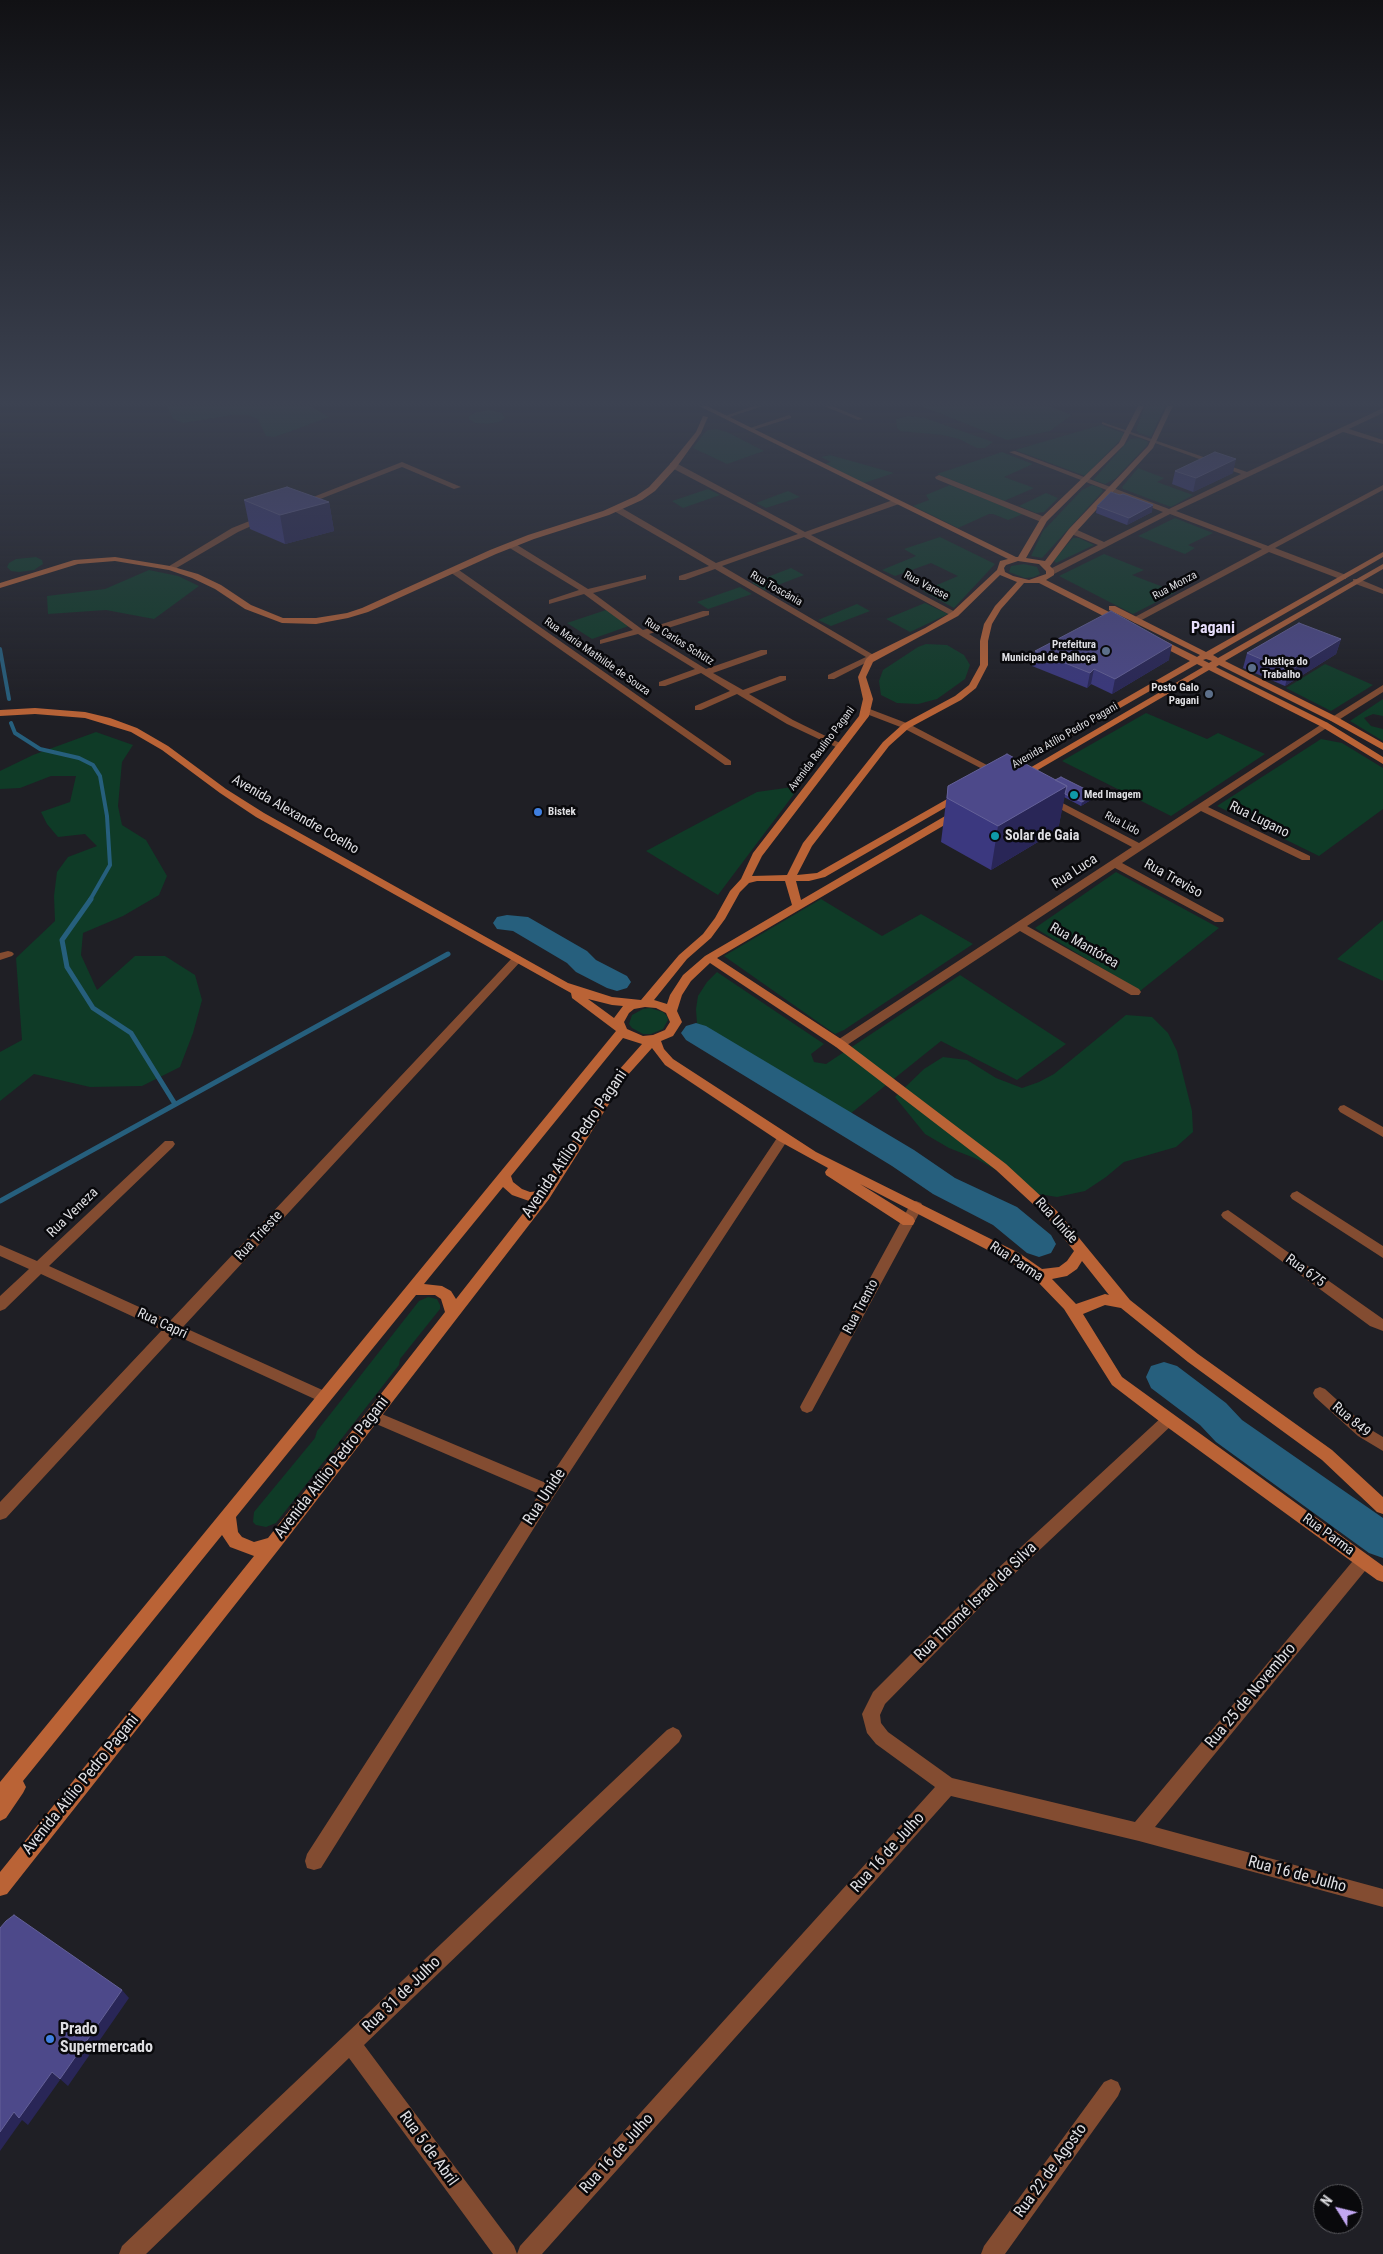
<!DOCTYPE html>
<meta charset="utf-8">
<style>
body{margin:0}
#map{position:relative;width:1383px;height:2254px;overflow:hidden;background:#1f1f25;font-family:"Roboto Condensed",sans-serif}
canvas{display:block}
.north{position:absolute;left:1313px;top:2184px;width:50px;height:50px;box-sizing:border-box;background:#09090c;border:1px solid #5e5e62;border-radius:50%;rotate:306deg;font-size:14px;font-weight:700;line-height:20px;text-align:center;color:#dedee2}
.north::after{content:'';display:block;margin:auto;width:18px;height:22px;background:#c2a7f2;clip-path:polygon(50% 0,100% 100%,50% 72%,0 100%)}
</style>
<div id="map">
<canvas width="1383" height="2254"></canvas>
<div class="north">N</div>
</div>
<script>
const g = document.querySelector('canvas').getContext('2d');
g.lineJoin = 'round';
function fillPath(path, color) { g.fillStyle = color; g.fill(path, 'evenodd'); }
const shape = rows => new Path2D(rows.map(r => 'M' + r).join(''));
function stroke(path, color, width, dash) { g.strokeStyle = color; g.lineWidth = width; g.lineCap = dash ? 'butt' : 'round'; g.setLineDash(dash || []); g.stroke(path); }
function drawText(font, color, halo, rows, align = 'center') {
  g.font = font + ' "Roboto Condensed",sans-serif'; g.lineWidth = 5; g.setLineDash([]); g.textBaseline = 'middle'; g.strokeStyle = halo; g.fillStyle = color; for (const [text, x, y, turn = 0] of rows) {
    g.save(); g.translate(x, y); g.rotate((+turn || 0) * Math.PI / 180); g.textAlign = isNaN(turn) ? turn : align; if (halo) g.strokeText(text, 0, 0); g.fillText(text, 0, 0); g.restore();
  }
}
const green = shape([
 [167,406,310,406,329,417,289,432,274,437,266,436,258,419,248,415,233,415,183,423,173,419],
 [921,406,1048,406,1072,415,1050,431,1007,440],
 [1145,406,1165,406,1151,437,1139,433,1136,430],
 [489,410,502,413,505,418,499,422,487,424,475,423,469,419,469,416,474,413],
 [908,416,925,418,993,442,985,448,977,448,959,439,942,435,900,431,897,428,896,419],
 [1101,425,1126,434,1085,476,1015,450],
 [716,429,727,432,764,451,727,464,693,448,704,433,708,430],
 [1139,438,1147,441,1148,444,1115,479,1105,484,1093,480,1130,439],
 [1002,452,1033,464,1004,477,1034,488,1004,501,937,474],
 [830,455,894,473,864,483,825,464,831,462,821,457],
 [1138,468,1164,478,1157,482,1193,495,1171,507,1123,489,1122,487],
 [950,485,1023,514,1008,520,993,514,989,514,958,528,913,506,929,500,926,495],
 [1092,485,1101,488,1103,491,1042,558,1031,556,1043,531,1082,490],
 [708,489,720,495,683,508,672,501],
 [788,491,800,497,766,508,756,503],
 [1046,493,1058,498,1044,512,1036,513,1019,506],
 [1175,518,1213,533,1188,545,1195,548,1185,554,1138,536],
 [940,537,995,564,954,608,923,591,958,576,931,563,895,576,882,570,916,556,904,549],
 [1073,538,1079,538,1094,545,1056,563,1054,560],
 [1104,554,1144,570,1132,575,1176,592,1133,614,1059,576],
 [36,557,42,560,43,564,34,570,19,572,11,571,7,567,9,563,16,559],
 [1024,564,1037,567,1040,574,1034,577,1025,578,1009,572,1011,566],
 [791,568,804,575,765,590,752,583],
 [149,570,178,576,199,586,154,619,106,610,48,614,47,596,105,589],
 [740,587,752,594,708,609,697,602],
 [925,603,948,614,910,632,886,619],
 [857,604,870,611,831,626,818,620],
 [606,610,629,626,592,639,567,623],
 [926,644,947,645,964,655,970,665,965,679,937,699,918,704,897,703,881,695,879,681,883,670,918,647],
 [1325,664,1373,685,1331,711,1286,688],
 [1383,699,1383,716,1373,714,1364,718,1371,726,1383,729,1383,741,1350,721],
 [1146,713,1207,739,1218,733,1265,754,1171,816,1062,761],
 [96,732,133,745,122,762,118,806,122,825,146,840,167,876,159,895,123,916,83,933,81,955,97,990,135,956,165,956,195,975,202,1000,193,1033,180,1067,142,1086,90,1087,34,1074,0,1101,0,1052,22,1040,16,958,55,921,54,896,57,872,68,857,97,846,85,834,58,837,47,824,41,812,70,802,76,776,51,776,20,788,0,789,0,771,33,755],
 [1321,739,1342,743,1383,768,1383,809,1319,856,1217,806],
 [800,786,718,895,646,851,757,792],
 [1116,872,1219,928,1140,991,1035,928],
 [821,899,882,936,921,914,973,944,844,1030,835,1034,724,956],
 [1383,920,1383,981,1337,959],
 [717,972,824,1044,811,1054,814,1062,826,1064,960,975,1066,1044,1017,1080,941,1041,850,1114,697,1024,696,1009,698,996,707,982],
 [650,1008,663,1012,667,1016,668,1020,663,1029,651,1034,643,1034,632,1028,629,1024,632,1015,643,1009],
 [1126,1015,1152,1017,1168,1033,1177,1051,1192,1111,1193,1132,1176,1147,1124,1162,1106,1177,1085,1191,1057,1197,1026,1192,1003,1174,977,1159,949,1148,925,1134,895,1097,924,1069,943,1057,967,1060,996,1078,1022,1088,1039,1082,1054,1074],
 [428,1297,437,1299,440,1305,440,1309,400,1359,399,1365,276,1523,266,1527,256,1525,253,1522,254,1512,315,1438,317,1431,419,1301]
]);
const streamFar1 = shape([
 [0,649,9,699],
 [11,723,15,733,40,749,79,758,93,765,100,776,107,816,110,865,90,900]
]);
const stream = shape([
 [91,899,62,940,67,967,93,1008,131,1033,175,1104],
 [0,1201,448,954]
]);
const river = shape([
 [507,915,528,917,587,951,596,960,627,976,631,982,627,988,617,991,607,988,576,972,567,963,513,931,497,929,493,923,497,917,507,915],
 [696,1023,706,1026,914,1150,955,1178,1017,1207,1051,1235,1056,1244,1051,1253,1039,1257,1027,1253,993,1225,933,1194,892,1166,686,1040,681,1033,686,1026,696,1023],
 [1164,1362,1177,1366,1226,1403,1242,1420,1383,1518,1383,1558,1369,1553,1216,1442,1200,1425,1151,1388,1146,1377,1151,1366,1164,1362]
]);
const street = shape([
 [754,406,763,406,727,418,722,417,754,406],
 [824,406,832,406,863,419,858,420,824,406],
 [1383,408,1383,413,1349,429,1383,440,1383,444,1343,432,1176,511,1268,546,1383,485,1383,490,1275,548,1346,575,1346,579,1340,579,1269,552,1136,623,1133,622,1133,618,1262,549,1170,514,1054,574,1048,574,1048,570,1098,545,1069,533,1069,529,1075,529,1104,542,1163,512,1009,452,1015,451,1169,509,1241,474,1102,424,1102,422,1247,472,1383,408],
 [789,415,791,416,791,418,750,431,747,429,789,415],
 [402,462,461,487,454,489,402,467,305,505,298,503,402,462],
 [670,463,676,463,805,532,893,500,899,500,899,504,811,535,959,614,952,616,804,537,722,566,877,657,834,679,828,679,828,675,866,657,715,569,685,580,679,580,679,576,709,566,614,511,614,507,620,507,716,563,798,534,670,467,670,463],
 [939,475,1047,518,1048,520,1041,522,936,479,935,477,939,475],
 [262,516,269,518,238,532,173,570,166,568,232,528,262,516],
 [508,543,514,543,588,589,646,575,646,579,593,593,643,630,703,611,709,611,709,615,649,634,706,669,761,650,767,650,767,654,713,673,743,690,780,676,786,676,786,680,749,694,793,720,846,746,841,749,838,748,787,724,737,694,701,710,695,710,695,706,730,691,701,673,665,686,659,686,659,682,695,669,638,634,600,644,600,640,633,630,584,594,549,604,549,600,579,590,508,547,508,543],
 [450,568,456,568,731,761,731,765,725,765,450,572,450,568],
 [1353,579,1359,579,1383,589,1383,594,1353,583,1353,579],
 [1383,685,1383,692,1337,721,1331,721,1329,719,1383,685],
 [867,708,909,724,1004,774,999,777,996,776,903,728,864,713,862,711,867,708],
 [1325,722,1328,723,1328,727,1208,807,1310,856,1310,860,1302,860,1201,811,1122,863,1223,918,1224,920,1223,922,1215,922,1115,868,1027,926,1139,989,1141,992,1139,995,1131,995,1020,931,844,1047,836,1047,834,1044,836,1041,1132,847,1045,801,1045,797,1051,797,1139,843,1325,722],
 [8,951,12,952,14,954,12,956,0,960,0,953,8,951],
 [517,955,521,957,523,959,521,961,183,1327,329,1393,331,1397,329,1401,324,1403,319,1401,175,1335,6,1518,0,1520,0,1502,162,1330,41,1274,5,1309,0,1311,0,1296,29,1269,0,1256,0,1245,37,1261,165,1141,173,1141,175,1144,173,1147,49,1266,170,1321,513,957,517,955],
 [1344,1105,1383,1127,1383,1137,1340,1112,1338,1109,1340,1106,1344,1105],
 [783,1134,787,1135,789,1138,787,1141,554,1496,321,1868,314,1870,307,1868,305,1861,307,1854,539,1494,367,1420,365,1416,367,1412,372,1410,377,1412,546,1483,779,1135,783,1134],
 [1297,1191,1383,1246,1383,1258,1292,1199,1290,1196,1292,1193,1297,1191],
 [916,1201,921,1203,923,1206,812,1411,807,1413,802,1411,800,1407,802,1403,911,1203,916,1201],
 [1228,1210,1383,1319,1383,1331,1370,1326,1223,1218,1221,1215,1223,1212,1228,1210],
 [1320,1387,1325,1389,1368,1428,1383,1437,1383,1451,1358,1436,1315,1397,1313,1393,1315,1389,1320,1387],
 [1168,1414,1173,1416,1175,1420,1173,1424,993,1594,885,1704,880,1715,881,1723,888,1732,952,1778,1135,1822,1357,1556,1363,1554,1369,1556,1371,1561,1369,1566,1155,1827,1383,1889,1383,1907,1139,1841,951,1796,542,2254,517,2254,520,2246,935,1787,876,1744,867,1733,862,1714,873,1692,981,1584,1163,1416,1168,1414],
 [673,1727,679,1730,682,1736,679,1742,364,2045,514,2246,517,2254,493,2254,349,2058,146,2254,119,2254,122,2246,667,1730,673,1727],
 [1111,2079,1118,2082,1121,2089,1118,2096,1005,2254,981,2254,984,2246,1104,2082,1111,2079]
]);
const secondary = shape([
 [699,406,707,406,1016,557,1018,557,1041,518,1119,443,1138,406,1144,406,1124,445,1047,521,1026,558,1045,561,1069,529,1148,446,1167,406,1173,406,1153,448,1075,533,1050,566,1054,570,1054,575,1046,580,1123,619,1123,623,1117,623,1039,583,1024,583,1001,609,992,624,988,641,988,665,976,688,961,700,909,728,889,746,812,846,797,875,817,873,956,794,962,794,962,798,825,877,809,881,796,881,801,900,952,812,960,812,960,816,717,958,844,1041,1006,1164,1057,1211,1130,1300,1198,1354,1332,1450,1383,1497,1383,1514,1377,1512,1322,1460,1188,1362,1121,1308,1105,1305,1083,1314,1122,1377,1383,1566,1383,1582,1377,1580,1163,1424,1112,1385,1064,1309,1035,1279,1009,1261,860,1184,913,1217,915,1221,913,1225,903,1225,826,1175,825,1172,828,1168,779,1141,665,1065,652,1048,626,1077,549,1199,279,1549,7,1894,0,1896,0,1872,254,1556,230,1547,222,1535,23,1781,26,1787,23,1793,6,1818,0,1821,0,1782,616,1031,572,998,571,993,256,817,220,793,162,750,131,732,85,718,35,714,0,716,0,710,35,708,85,712,110,718,137,728,168,746,226,789,264,813,568,983,612,997,641,1000,679,955,703,934,715,918,730,891,741,879,753,853,859,716,863,699,858,677,866,659,870,655,925,628,952,612,997,570,1000,561,1008,559,699,406],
 [1018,561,1039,564,1046,571,1046,574,1029,580,1013,576,1005,572,1004,568,1006,565,1018,561],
 [1000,575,1017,582,995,606,984,624,980,641,980,665,969,685,955,696,903,724,883,742,803,843,787,875,752,876,762,856,869,716,873,699,866,677,873,662,958,616,1000,575],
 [757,881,785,881,792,905,705,956,683,975,670,995,667,1004,654,1000,687,959,711,938,725,919,740,892,749,883,757,881],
 [710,963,836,1047,996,1170,1047,1217,1074,1251,1067,1261,1059,1267,1042,1269,1019,1253,816,1152,673,1059,664,1049,661,1041,673,1036,682,1022,677,1011,682,995,691,981,710,963],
 [588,999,612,1005,623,1006,614,1018,588,999],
 [645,1007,656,1008,666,1013,670,1022,665,1030,653,1035,643,1036,627,1029,624,1022,629,1013,634,1009,645,1007],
 [623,1038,642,1044,618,1071,540,1191,530,1192,522,1189,513,1182,511,1176,623,1038],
 [503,1187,512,1195,532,1202,456,1299,451,1291,442,1286,424,1284,503,1187],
 [1082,1261,1109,1295,1105,1294,1076,1304,1052,1279,1067,1276,1077,1269,1082,1261],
 [416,1295,435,1295,441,1299,445,1312,268,1538,254,1542,242,1537,238,1532,236,1517,416,1295],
 [703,416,708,417,701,433,676,468,655,491,642,500,609,515,534,539,496,554,368,612,348,618,316,624,282,623,245,609,215,589,192,578,169,570,115,561,78,564,0,588,0,583,74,560,115,557,170,566,198,574,221,585,251,605,283,618,316,618,347,613,362,608,490,550,528,535,603,511,636,496,649,487,670,464,696,432,703,416],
 [1383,552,1383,557,1213,655,1218,658,1383,564,1383,569,1225,661,1337,717,1383,743,1383,750,1331,721,1219,665,1216,667,1328,723,1383,757,1383,764,1322,727,1209,670,1024,778,1018,778,1016,776,1203,667,1197,664,1010,771,1007,772,1002,769,1190,661,1153,642,1153,638,1159,638,1197,657,1200,655,1109,610,1109,606,1115,606,1206,652,1383,552],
 [1206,659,1212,661,1209,663,1203,660,1206,659]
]);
const wall = shape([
 [1175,471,1233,473,1193,492,1172,484],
 [244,500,329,502,334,531,285,544,250,529],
 [1097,506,1152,512,1127,525,1096,513],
 [1341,639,1336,654,1285,686,1243,668,1247,653],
 [1035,651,1169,660,1112,694,1091,684,1087,688,1032,666],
 [1055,780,1095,794,1094,798,1081,806,1064,797,1058,830,991,870,941,842,948,786]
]);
const shadedWall = shape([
 [1236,459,1233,473,1193,492,1196,478],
 [329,502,334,531,285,544,280,515],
 [1153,505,1152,512,1127,525,1129,518],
 [1341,639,1336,654,1285,686,1289,671],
 [1172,645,1169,660,1112,694,1115,679],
 [1094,669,1091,684,1087,688,1090,673],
 [1067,786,1058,830,991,870,998,826],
 [1095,794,1094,798,1081,806,1082,802],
 [122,1990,129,1998,68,2086,60,2079],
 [52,2072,60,2080,28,2125,22,2120,0,2151,0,2132,14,2112]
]);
const building = shape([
 [1215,452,1236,459,1196,478,1175,471,1215,452],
 [287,487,329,502,280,515,244,500,287,487],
 [1111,492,1120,495,1123,494,1153,505,1129,518,1097,506,1111,492],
 [1111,611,1172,645,1115,679,1094,669,1090,673,1035,651,1111,611],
 [1299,623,1341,639,1289,671,1247,653,1299,623],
 [1007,754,1067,786,998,826,947,798,948,786,1007,754],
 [1061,777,1095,794,1082,802,1065,794,1067,786,1055,780,1061,777],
 [14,1915,122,1990,60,2079,52,2072,19,2118,14,2112,0,2132,0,1928,6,1921,14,1915]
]);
const markers = [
 [1106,651,5,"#5c6f8a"],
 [1252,668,5,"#5c6f8a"],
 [1209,694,5,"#5c6f8a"],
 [1074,795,5,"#0f9aa8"],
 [538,812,5,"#3f7fe0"],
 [995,836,5,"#0f9aa8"],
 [50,2039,5,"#3f7fe0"]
];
const farStreetnames = [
 ["Rua Varese",926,586,28],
 ["Rua Monza",1175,586,-28],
 ["Rua Toscânia",776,589,30],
 ["Rua Carlos Schütz",679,642,32],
 ["Rua Maria Mathilde de Souza",597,657,35],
 ["Avenida Atílio Pedro Pagani",1065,736,-30],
 ["Avenida Raulino Pagani",822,749,-53],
 ["Rua Lido",1122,824,28]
];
const farPoinames = [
 ["Prefeitura",1096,645,"right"],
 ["Municipal de Palhoça",1096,658,"right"],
 ["Justiça do",1262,662],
 ["Trabalho",1262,675],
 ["Posto Galo",1199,688,"right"],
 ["Pagani",1199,701,"right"],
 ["Med Imagem",1084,795],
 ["Bistek",548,812]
];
const streetNames = [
 ["Avenida Alexandre Coelho",295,815,30],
 ["Rua Lugano",1259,820,26],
 ["Rua Luca",1075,872,-33],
 ["Rua Treviso",1173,879,29],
 ["Rua Mantórea",1084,946,30],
 ["Rua Veneza",73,1213,-44],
 ["Rua Unide",1056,1221,48],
 ["Rua Trieste",259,1236,-47],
 ["Rua Parma",1016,1262,33],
 ["Rua 675",1305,1271,36],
 ["Rua Trento",861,1307,-62],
 ["Rua Capri",162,1324,25],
 ["Rua 849",1351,1420,40],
 ["Rua Parma",1328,1535,36]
];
const poiNames = [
 ["Solar de Gaia",1005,836]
];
const farDistrictnames = [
 ["Pagani",1213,629]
];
const nearStreetnames = [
 ["Avenida Atílio Pedro Pagani",575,1144,-56],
 ["Avenida Atílio Pedro Pagani",332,1468,-52],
 ["Rua Unide",545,1497,-57],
 ["Rua Thomé Israel da Silva",976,1602,-44],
 ["Rua 25 de Novembro",1251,1696,-50],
 ["Avenida Atílio Pedro Pagani",81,1785,-51],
 ["Rua 16 de Julho",888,1853,-48],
 ["Rua 16 de Julho",1297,1875,15],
 ["Rua 31 de Julho",402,1995,-44],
 ["Rua 5 de Abril",428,2149,54],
 ["Rua 16 de Julho",617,2154,-48],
 ["Rua 22 de Agosto",1051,2171,-54]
];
const nearPoinames = [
 ["Prado",60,2030],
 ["Supermercado",60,2048]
];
fillPath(green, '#0f3b27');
stroke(streamFar1, '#265f7d', 4);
stroke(stream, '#265f7d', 5);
fillPath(river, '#265f7d');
fillPath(street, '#834c31');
fillPath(secondary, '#ba6336');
fillPath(wall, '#3b387f');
fillPath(shadedWall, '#292657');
fillPath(building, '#4d498a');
stroke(building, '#646198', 1);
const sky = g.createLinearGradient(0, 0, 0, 721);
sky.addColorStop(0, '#111114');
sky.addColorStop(0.56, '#3c4251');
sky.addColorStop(1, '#3c425100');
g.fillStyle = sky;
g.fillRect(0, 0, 1383, 721);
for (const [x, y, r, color] of markers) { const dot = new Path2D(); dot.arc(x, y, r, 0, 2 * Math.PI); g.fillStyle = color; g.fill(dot); stroke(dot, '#09090c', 2); }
drawText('11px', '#dedee2', '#09090c', farStreetnames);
drawText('bold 11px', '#dedee2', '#09090c', farPoinames, 'left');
drawText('14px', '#dedee2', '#09090c', streetNames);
drawText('bold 14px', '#dedee2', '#09090c', poiNames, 'left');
drawText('bold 16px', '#e6ddfa', '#09090c', farDistrictnames);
drawText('16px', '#dedee2', '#09090c', nearStreetnames);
drawText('bold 16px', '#dedee2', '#09090c', nearPoinames, 'left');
</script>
